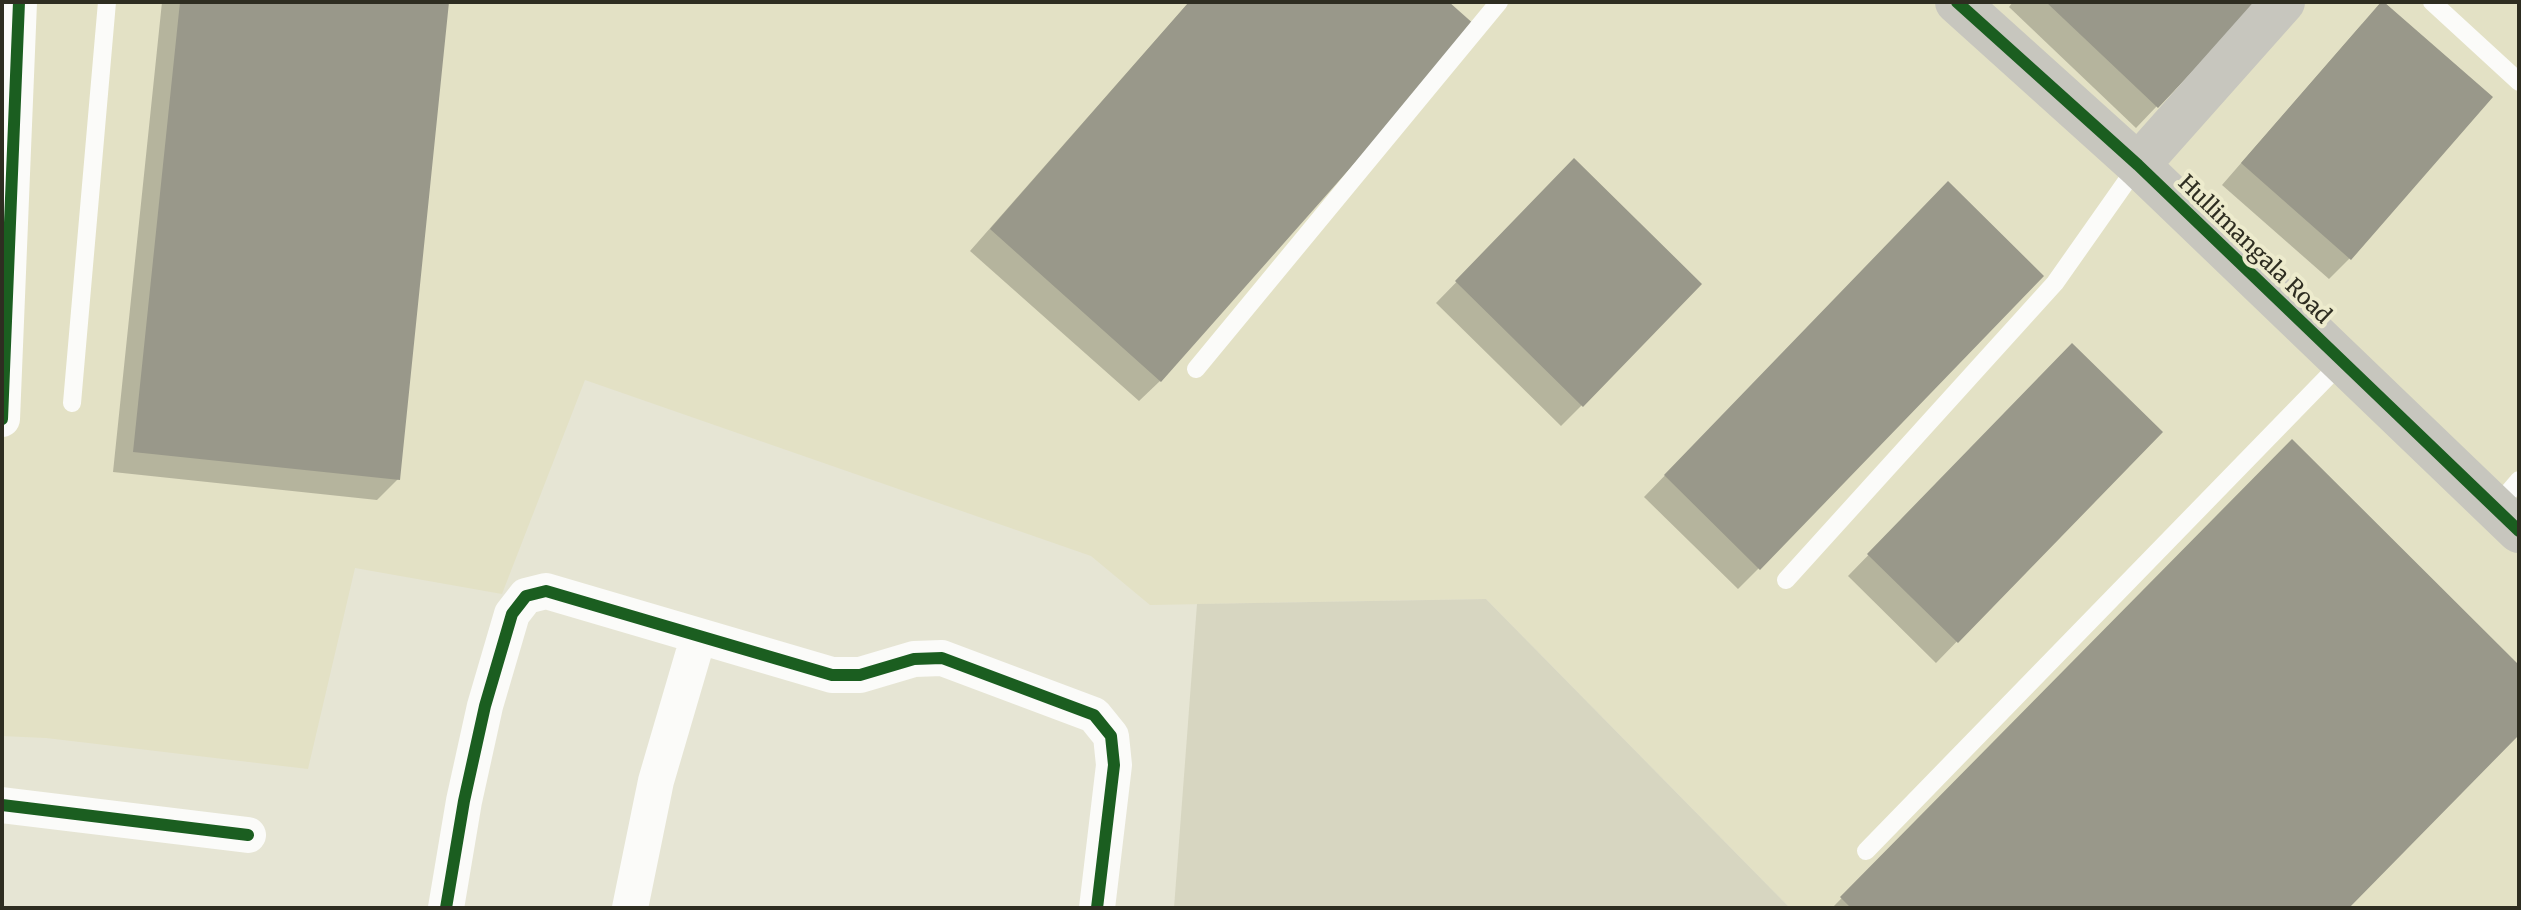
<!DOCTYPE html>
<style>
body{margin:0}
#map{position:relative;width:2521px;height:910px;overflow:hidden;background:#e6e5d4;font-family:Merriweather,serif}
canvas{display:block}
.frame{position:absolute;inset:0;border:4px solid #2e2d21;pointer-events:none}
</style>
<div id="map">
<canvas width="2521" height="910"></canvas>
<div class="frame"></div>
</div>
<script>
const g = document.querySelector('canvas').getContext('2d');
g.lineJoin = 'round';
function fillPath(path, color) { g.fillStyle = color; g.fill(path, 'evenodd'); }
const shape = rows => new Path2D(rows.map(r => 'M' + r).join(''));
function stroke(path, color, width, dash) { g.strokeStyle = color; g.lineWidth = width; g.lineCap = dash ? 'butt' : 'round'; g.setLineDash(dash || []); g.stroke(path); }
function drawText(font, color, halo, rows, align = 'center') {
  g.font = font + ' Merriweather,serif'; g.lineWidth = 8; g.setLineDash([]); g.textBaseline = 'middle'; g.strokeStyle = halo; g.fillStyle = color; for (const [text, x, y, turn = 0] of rows) {
    g.save(); g.translate(x, y); g.rotate((+turn || 0) * Math.PI / 180); g.textAlign = isNaN(turn) ? turn : align; if (halo) g.strokeText(text, 0, 0); g.fillText(text, 0, 0); g.restore();
  }
}
const built = shape([
 [2,2,2519,2,2519,908,1790,908,1486,599,1150,605,1091,556,585,380,502,594,355,568,308,769,46,738,2,736]
]);
const green = shape([
 [1486,599,1790,908,1174,908,1197,604]
]);
const shadow = shape([
 [162,2,447,2,398,479,377,500,113,472],
 [1189,2,1446,2,1160,381,1139,401,970,251],
 [2013,2,2256,2,2136,128,2009,7],
 [2362,24,2350,258,2329,279,2222,185],
 [1554,182,1582,405,1561,426,1436,303],
 [1927,205,1759,568,1738,589,1644,497],
 [2072,346,2160,432,1936,663,1848,576],
 [2292,441,2519,668,2519,732,2346,908,1832,908]
]);
const building = shape([
 [180,2,449,2,400,480,133,452],
 [1189,2,1449,2,1476,26,1161,382,990,229],
 [2046,2,2258,2,2158,108],
 [2381,2,2384,2,2493,97,2351,260,2241,163],
 [1574,158,1702,284,1583,407,1455,281],
 [1948,181,2044,276,1760,570,1664,475],
 [2072,343,2163,432,1958,643,1867,554],
 [2292,439,2519,665,2519,735,2349,908,1851,908,1840,897]
]);
const lane = shape([
 [2432,2,2519,82],
 [1196,369,1499,2],
 [72,403,107,2],
 [2495,508,2519,480],
 [1786,580,2055,283,2138,165],
 [1866,851,2342,362]
]);
const street = shape([
 [2,419,19,2],
 [2,805,248,835],
 [446,908,464,801,485,706,512,614,526,596,546,591,832,675,860,675,914,659,942,658,1094,715,1111,736,1114,765,1097,908],
 [630,908,656,781,698,638]
]);
const secondary = shape([
 [1957,2,2138,165,2519,531],
 [2138,165,2283,2]
]);
const cycleway = shape([
 [1957,2,2138,165,2519,531],
 [2,419,19,2],
 [2,805,248,835],
 [446,908,464,801,485,706,512,614,526,596,546,591,832,675,860,675,914,659,942,658,1094,715,1111,736,1114,765,1097,908]
]);
const streetNames = [
 ["Hullimangala Road",2254,250,44]
];
fillPath(built, '#e3e1c5');
fillPath(green, '#d7d6c1');
fillPath(shadow, '#0003');
fillPath(building, '#99988a');
stroke(lane, '#fbfbf9', 18);
stroke(street, '#fbfbf9', 36);
stroke(secondary, '#c7c6be', 44);
stroke(cycleway, '#1b5e20', 12);
drawText('22px', '#2e2d21', '#edebcd', streetNames);
</script>
